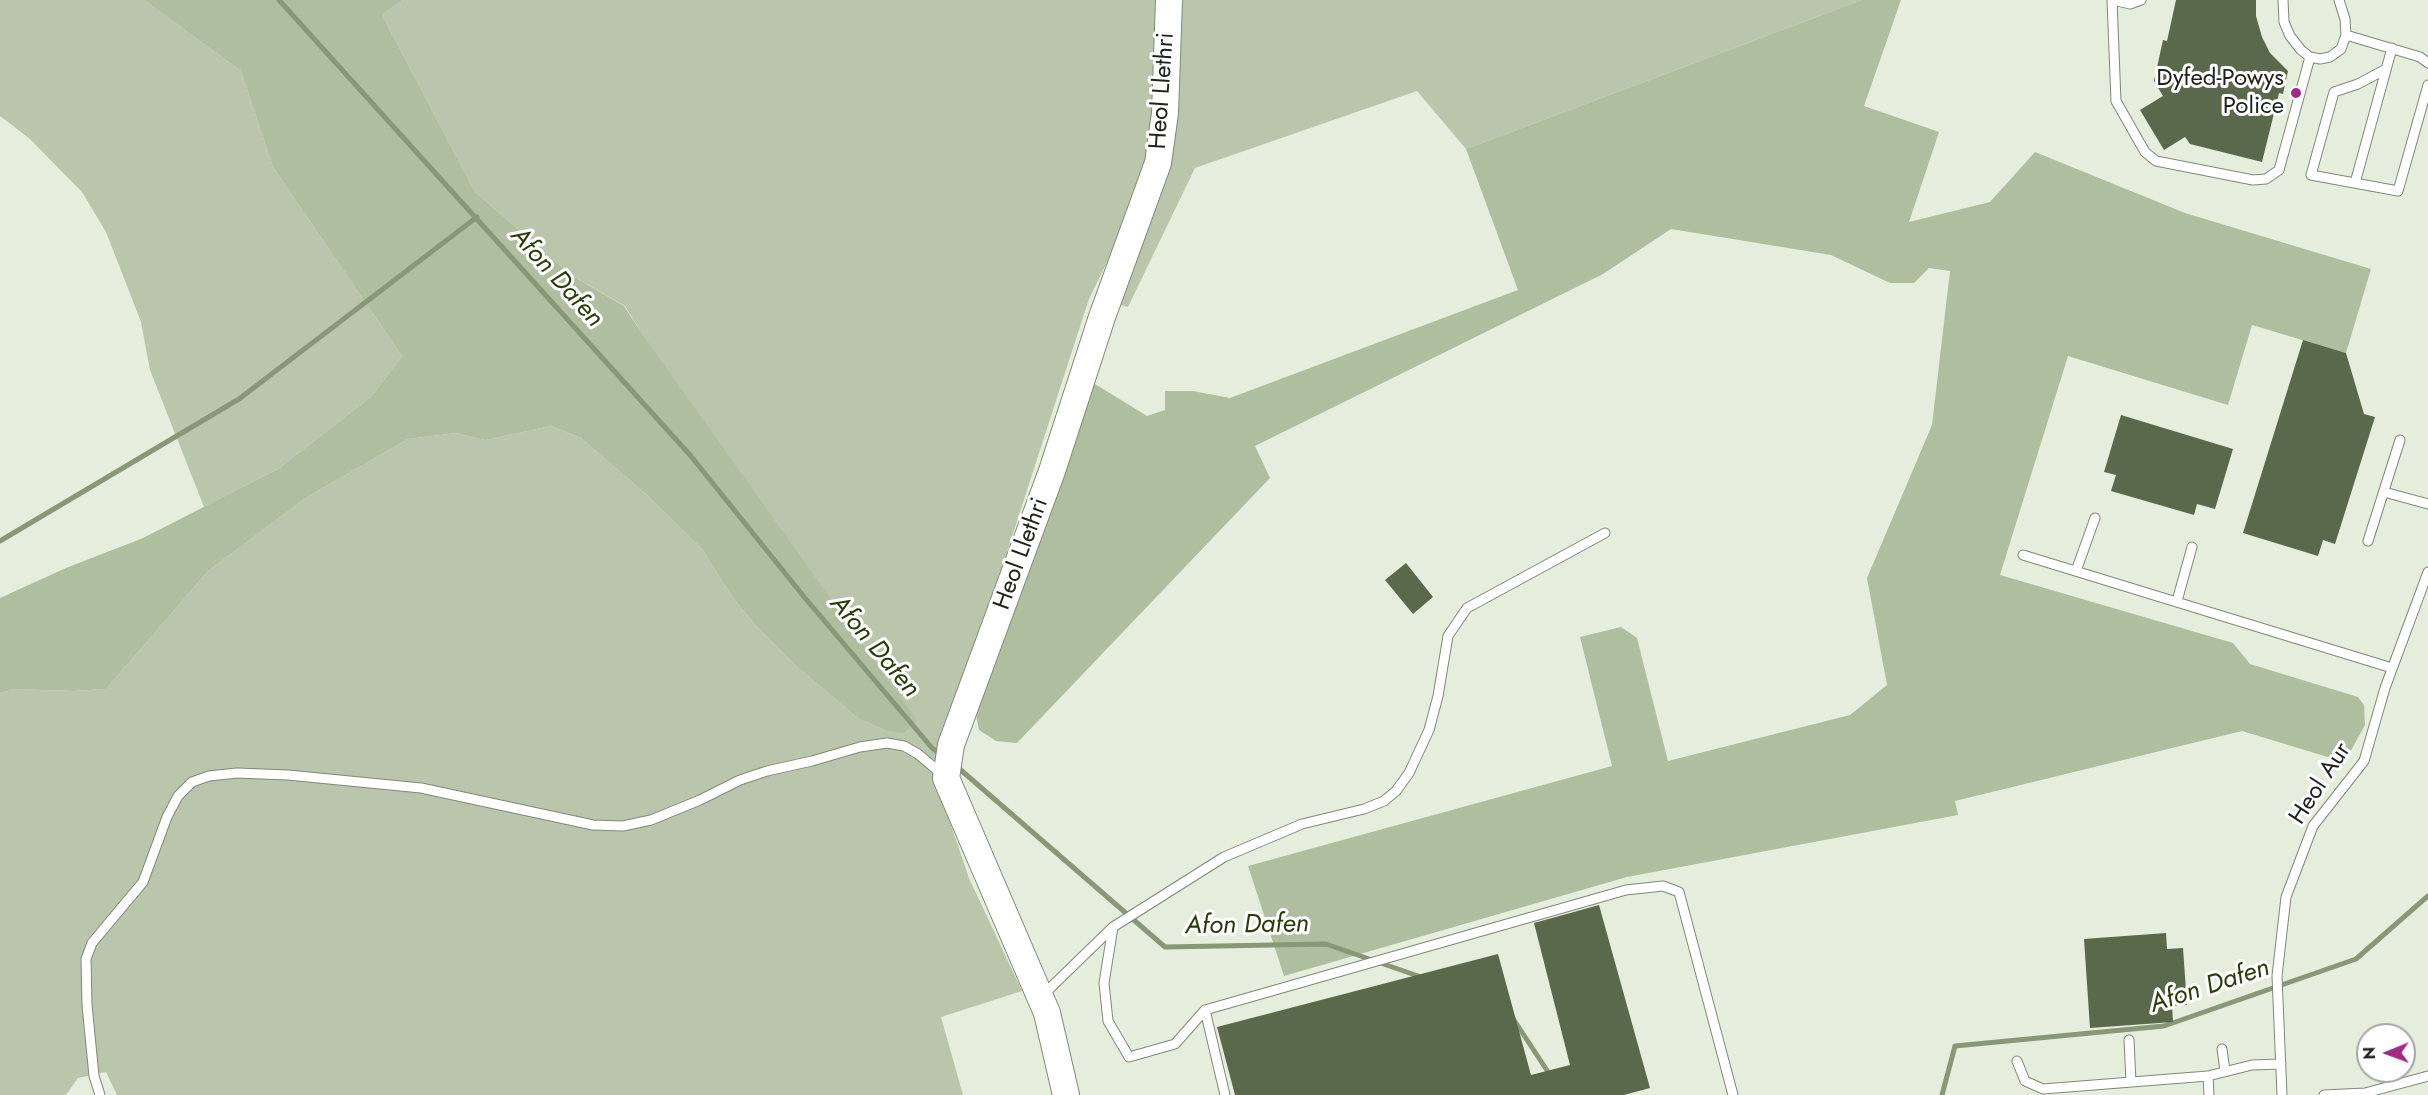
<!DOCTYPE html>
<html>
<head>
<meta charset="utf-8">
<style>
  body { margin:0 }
  #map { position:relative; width:2428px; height:1095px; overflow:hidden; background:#e5eedc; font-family:Jost,sans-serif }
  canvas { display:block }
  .north { position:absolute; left:2356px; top:1023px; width:60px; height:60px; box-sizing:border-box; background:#fff; border:2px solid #a6a7a5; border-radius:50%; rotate:269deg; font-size:16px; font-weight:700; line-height:24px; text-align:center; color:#20231d }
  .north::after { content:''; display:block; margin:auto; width:21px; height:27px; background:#9f2b85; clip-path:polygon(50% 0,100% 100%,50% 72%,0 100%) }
</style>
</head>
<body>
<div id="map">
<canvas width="2428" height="1095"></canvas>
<div class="north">N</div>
</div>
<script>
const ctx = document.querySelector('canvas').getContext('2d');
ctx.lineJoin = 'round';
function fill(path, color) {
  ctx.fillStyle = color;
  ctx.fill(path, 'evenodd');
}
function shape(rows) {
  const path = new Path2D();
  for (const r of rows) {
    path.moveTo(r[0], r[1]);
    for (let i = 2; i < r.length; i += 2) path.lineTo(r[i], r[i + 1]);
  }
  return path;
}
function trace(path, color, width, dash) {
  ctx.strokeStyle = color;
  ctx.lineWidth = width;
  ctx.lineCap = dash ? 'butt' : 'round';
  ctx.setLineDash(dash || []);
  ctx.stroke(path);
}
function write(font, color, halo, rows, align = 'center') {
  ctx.font = font + ' Jost,sans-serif';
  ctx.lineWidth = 6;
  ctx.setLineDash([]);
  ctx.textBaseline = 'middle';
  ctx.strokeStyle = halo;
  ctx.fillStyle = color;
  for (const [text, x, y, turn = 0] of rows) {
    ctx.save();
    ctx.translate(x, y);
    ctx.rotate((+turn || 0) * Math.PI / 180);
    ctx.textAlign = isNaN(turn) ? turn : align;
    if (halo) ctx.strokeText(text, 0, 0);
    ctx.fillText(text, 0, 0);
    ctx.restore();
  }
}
const green = shape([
  [0,0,144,0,241,71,273,167,402,356,371,397,278,469,204,507,150,370,141,322,106,232,82,192,30,139,0,116],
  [403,0,1162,0,1149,157,1125,225,1089,299,971,663,939,790,969,878,1022,991,941,1017,963,1095,117,1095,106,1072,78,1078,66,1095,0,1095,0,693,14,689,73,691,106,689,208,571,307,497,408,439,456,433,485,440,551,426,581,438,647,495,703,550,731,595,756,626,796,666,859,719,885,730,625,306,571,275,475,192,382,15],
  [1169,0,1862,0,1466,149,1417,91,1195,168,1128,307,1108,301,1158,163]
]);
const forest = shape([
  [144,0,403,0,382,15,475,192,571,275,624,306,647,341,917,720,904,733,885,730,859,719,796,666,756,626,731,595,703,550,647,495,581,438,551,426,485,440,456,433,408,439,307,497,208,571,106,689,73,691,14,689,0,693,0,598,66,568,143,538,278,469,371,397,402,356,273,167,241,71],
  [1862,0,1901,0,1864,106,1939,132,1909,222,1990,202,2035,152,2185,213,2371,269,2346,353,2252,325,2228,405,2068,356,2000,575,2233,643,2250,664,2358,697,2364,705,2365,725,2349,754,2331,758,2242,731,1955,801,1958,815,1627,877,1284,976,1248,866,1612,766,1580,637,1621,627,1637,638,1668,761,1850,715,1887,685,1867,578,1932,425,1950,271,1929,268,1914,283,1890,283,1831,255,1671,229,1603,274,1255,446,1270,478,1017,743,996,741,979,730,975,710,1104,347,1095,384,1147,416,1165,410,1165,391,1193,391,1230,398,1518,290,1466,149]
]);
const stream = shape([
  [279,0,690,455,805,598,932,748,943,756],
  [0,541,239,399,477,217],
  [955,765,1165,947,1326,944,1421,977],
  [1514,1020,1550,1075],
  [1942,1095,1955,1046,2164,1026,2356,959,2428,896]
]);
const building = shape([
  [2176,0,2256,0,2256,16,2262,37,2270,53,2288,71,2283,94,2279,93,2262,162,2190,144,2185,137,2164,150,2140,110,2163,96,2154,81,2163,40,2167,41],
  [2303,340,2346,353,2364,414,2375,417,2335,544,2323,540,2318,556,2243,533],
  [2121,415,2233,449,2215,509,2197,504,2194,515,2111,491,2116,475,2104,472],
  [1406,563,1433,597,1413,614,1385,580],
  [1599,905,1650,1088,1624,1095,1235,1095,1217,1027,1498,954,1531,1075,1570,1065,1534,923],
  [2166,933,2167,949,2183,948,2187,1005,2172,1006,2173,1022,2090,1028,2084,939]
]);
const lane = shape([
  [2112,0,2116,101,2145,152,2156,161,2253,180,2266,179,2279,170,2310,57],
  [2113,0,2130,4,2141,0],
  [2283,0,2284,22,2290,36,2301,50,2310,57,2320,59,2330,57,2341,49,2346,35,2345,19,2339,0],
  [2346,35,2420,57,2428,63],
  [2386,69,2358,84,2334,92,2311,175,2398,191,2428,85],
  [2355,183,2392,48],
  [2384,492,2428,504],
  [2368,541,2400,440],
  [2023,555,2392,668],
  [2076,571,2095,518],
  [2177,601,2192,547],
  [1113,927,1104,983,1108,1021,1129,1057,1175,1044,1205,1010,1626,890,1663,886,1679,892,1733,1095],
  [1043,995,1113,927,1224,857,1302,824,1364,809,1384,801,1396,791,1409,773,1429,730,1438,696,1448,636,1467,608,1605,533],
  [1205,1010,1225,1095],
  [2129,1040,2131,1082],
  [2222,1049,2225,1071],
  [2017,1061,2025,1081,2043,1089,2208,1076,2252,1065,2281,1064],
  [2208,1076,2209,1095],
  [100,1095,94,1076,87,1005,86,959,92,943,143,882,167,817,178,796,192,782,209,776,237,773,288,775,421,788,593,825,623,826,651,820,700,800,740,780,767,771,812,761,860,747,887,743,904,746,918,754,943,775],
  [2282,1095,2277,976,2286,897,2313,826,2364,761,2385,688,2428,572],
  [2324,1095,2365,1093,2428,1076]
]);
const secondary = shape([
  [1066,1095,1047,1013,946,778,951,745,1052,471,1102,317,1158,163,1165,113,1169,0]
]);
const markers = [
  [2296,93,6,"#9f2b85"]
];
const poiNames = [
  ["Dyfed-Powys",2284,79],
  ["Police",2284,107]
];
const streetNames = [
  ["Heol Llethri",1163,91,-86],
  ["Heol Llethri",1022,554,-70],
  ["Heol Aur",2321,784,-57]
];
const waterNames = [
  ["Afon Dafen",556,278,48],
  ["Afon Dafen",874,647,50],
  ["Afon Dafen",1247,926,-1],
  ["Afon Dafen",2210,987,-18]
];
fill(green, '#b9c6ab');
fill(forest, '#aebe9e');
trace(stream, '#899779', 5);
fill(building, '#5a684b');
trace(lane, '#808878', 11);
trace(secondary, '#808878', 28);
trace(lane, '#fff', 9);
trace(secondary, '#fff', 26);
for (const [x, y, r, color] of markers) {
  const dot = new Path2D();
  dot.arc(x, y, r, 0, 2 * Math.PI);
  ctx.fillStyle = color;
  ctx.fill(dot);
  trace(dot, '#fff', 2);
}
write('24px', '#20231d', '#fff', poiNames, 'right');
write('24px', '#20231d', '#fff', streetNames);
write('italic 26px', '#293d0b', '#fff', waterNames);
</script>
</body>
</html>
